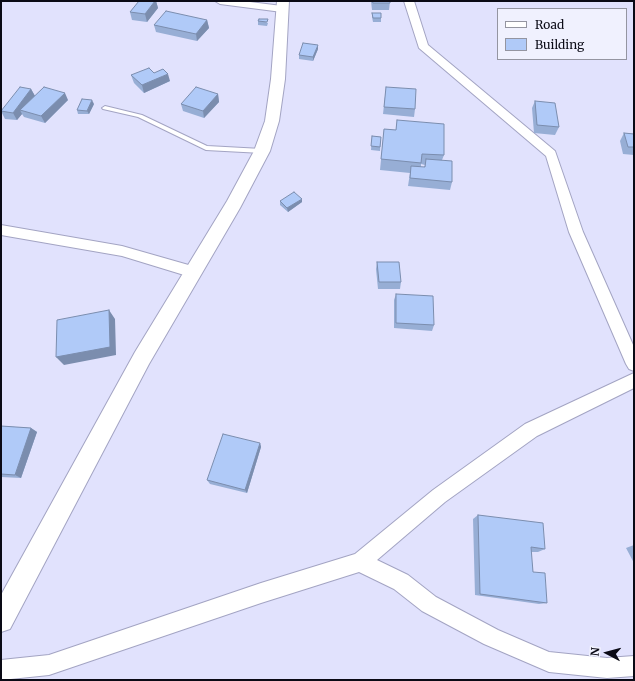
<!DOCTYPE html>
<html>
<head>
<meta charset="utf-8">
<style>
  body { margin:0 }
  #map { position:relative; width:635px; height:681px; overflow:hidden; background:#e1e2fd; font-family:Merriweather,serif }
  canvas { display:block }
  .frame { position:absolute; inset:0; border:2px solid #0a0a15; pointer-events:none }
  .legend { position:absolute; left:497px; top:8px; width:130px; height:52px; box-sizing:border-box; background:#f0f1fe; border:1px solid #9495a1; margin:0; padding:5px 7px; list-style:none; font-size:12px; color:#0a0a15 }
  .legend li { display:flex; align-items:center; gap:8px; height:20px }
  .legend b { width:20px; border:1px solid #9495a1 }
  .north { position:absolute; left:587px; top:633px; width:40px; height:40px; -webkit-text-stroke:3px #f0f1fe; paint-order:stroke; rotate:276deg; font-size:11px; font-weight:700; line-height:16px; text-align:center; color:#0a0a15 }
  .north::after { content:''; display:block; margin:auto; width:14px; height:18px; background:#0a0a15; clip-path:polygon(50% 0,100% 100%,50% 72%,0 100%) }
</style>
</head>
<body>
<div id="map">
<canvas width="635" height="681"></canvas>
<div class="frame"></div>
<ul class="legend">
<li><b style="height:5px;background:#fff"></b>Road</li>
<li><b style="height:11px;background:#b0caf8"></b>Building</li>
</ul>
<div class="north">N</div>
</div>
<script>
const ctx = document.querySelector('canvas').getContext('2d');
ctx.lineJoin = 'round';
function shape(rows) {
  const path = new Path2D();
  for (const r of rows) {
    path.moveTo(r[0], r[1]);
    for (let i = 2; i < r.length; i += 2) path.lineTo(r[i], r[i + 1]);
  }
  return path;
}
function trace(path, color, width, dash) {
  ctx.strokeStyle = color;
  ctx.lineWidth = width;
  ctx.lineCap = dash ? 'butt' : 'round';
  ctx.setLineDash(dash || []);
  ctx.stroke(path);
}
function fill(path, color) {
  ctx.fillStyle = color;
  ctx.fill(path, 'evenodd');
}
const service = shape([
  [105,106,142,115,207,146,262,149,265,151,262,153,206,150,138,117,103,109,102,108,105,106]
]);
const minor = shape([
  [215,1,242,1,282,6,287,9,282,12,220,4,215,1],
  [404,1,414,1,428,45,555,151,583,232,634,347,634,371,629,369,626,364,569,232,546,156,419,48,404,1],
  [1,225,122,246,199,268,201,272,199,276,194,278,122,256,1,235,1,225],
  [634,373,634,388,537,436,445,502,377,560,408,575,436,597,498,630,549,652,607,658,634,656,634,676,607,678,549,672,484,644,422,611,394,589,359,572,261,603,49,675,1,680,1,660,49,655,261,583,355,554,433,490,525,424,634,373]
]);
const tertiary = shape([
  [277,1,289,1,285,79,279,121,270,151,240,208,149,364,10,629,1,632,1,595,135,352,227,201,254,151,265,121,271,79,277,1]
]);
const wall = shape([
  [139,1,156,1,158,8,147,22,132,20,130,12],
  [371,1,390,1,389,10,372,10],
  [372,13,381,18,381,22,373,22,372,17],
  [259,19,268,23,267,26,258,25,258,21],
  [207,20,209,28,197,41,156,32,154,25],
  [318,49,313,61,299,59,299,55],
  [154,73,170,81,144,93,134,83,131,75],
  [386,87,415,109,414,117,383,114],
  [31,89,35,96,68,100,45,123,24,117,22,114,17,120,5,119,1,111],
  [218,94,219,102,204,118,183,111,181,104],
  [535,101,559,127,555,135,534,133,532,108],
  [94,104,89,114,78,114,77,110],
  [397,120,444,155,442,160,452,182,450,190,408,186,410,173,380,170,384,129,396,130],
  [421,164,425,165,424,167,421,167],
  [624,133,634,134,634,155,623,154,620,141],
  [372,136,381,137,380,151,371,150],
  [280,201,302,202,288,212,280,205],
  [377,262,401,282,400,289,378,289,376,269],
  [396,294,434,325,432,331,394,328,394,300],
  [1,426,31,428,37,432,21,478,1,477],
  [260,443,261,447,247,493,210,484,207,480],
  [478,515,545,549,538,552,531,552,533,572,547,603,539,604,475,595,473,519],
  [634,545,634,563,626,548]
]);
const shadedWall = shape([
  [155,1,156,1,158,8,147,22,145,14],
  [207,20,209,28,197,41,196,34],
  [318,45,318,49,313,61,313,57],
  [168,74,170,81,144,93,142,85],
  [31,89,35,96,20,110,22,114,17,120,13,113],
  [65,93,68,100,45,123,41,116],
  [218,94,219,102,204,118,203,111],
  [92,100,94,104,89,114,87,111],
  [302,199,302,202,288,212,287,208],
  [109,310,115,319,116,355,64,365,56,357],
  [31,428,37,432,21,478,15,475],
  [260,443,261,447,247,493,245,490]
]);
const building = shape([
  [139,1,155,1,145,14,130,12,139,1],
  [372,1,390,1,390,3,373,3,372,1],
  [166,11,207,20,196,34,154,25,166,11],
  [372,13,381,13,381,18,373,18,372,13],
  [259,19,268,19,267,22,258,21,259,19],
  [303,43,318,45,313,57,299,55,303,43],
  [149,68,154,73,163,69,168,74,142,85,131,75,149,68],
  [20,87,31,89,13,113,1,111,20,87],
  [44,87,65,93,41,116,20,110,44,87],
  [196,87,218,94,203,111,181,104,196,87],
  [386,87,416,89,415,109,384,107,386,87],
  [82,99,92,100,87,111,77,110,82,99],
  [535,101,555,103,559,127,537,125,535,101],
  [397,120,444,124,444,155,422,154,421,163,381,159,384,129,396,130,397,120],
  [624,133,634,134,634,147,628,147,624,133],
  [372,136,381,137,380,147,371,146,372,136],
  [426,159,452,161,452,182,410,178,411,166,425,167,426,159],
  [294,192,302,199,287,208,280,201,294,192],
  [377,262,399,262,401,282,379,282,377,262],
  [396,294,433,296,434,325,396,323,396,294],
  [109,310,110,347,56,357,57,320,109,310],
  [1,426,31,428,15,475,1,474,1,426],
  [223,434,260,443,245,490,207,480,223,434],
  [478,515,543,523,545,549,531,547,533,572,545,573,547,603,480,594,478,515]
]);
trace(service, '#a3a4c3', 2);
trace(minor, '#a3a4c3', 2);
trace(tertiary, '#a3a4c3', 2);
fill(service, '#fff');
fill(minor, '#fff');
fill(tertiary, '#fff');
fill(wall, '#97aed5');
fill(shadedWall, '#7b8dae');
fill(building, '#b0caf8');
trace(building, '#7b8dae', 1);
</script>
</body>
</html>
